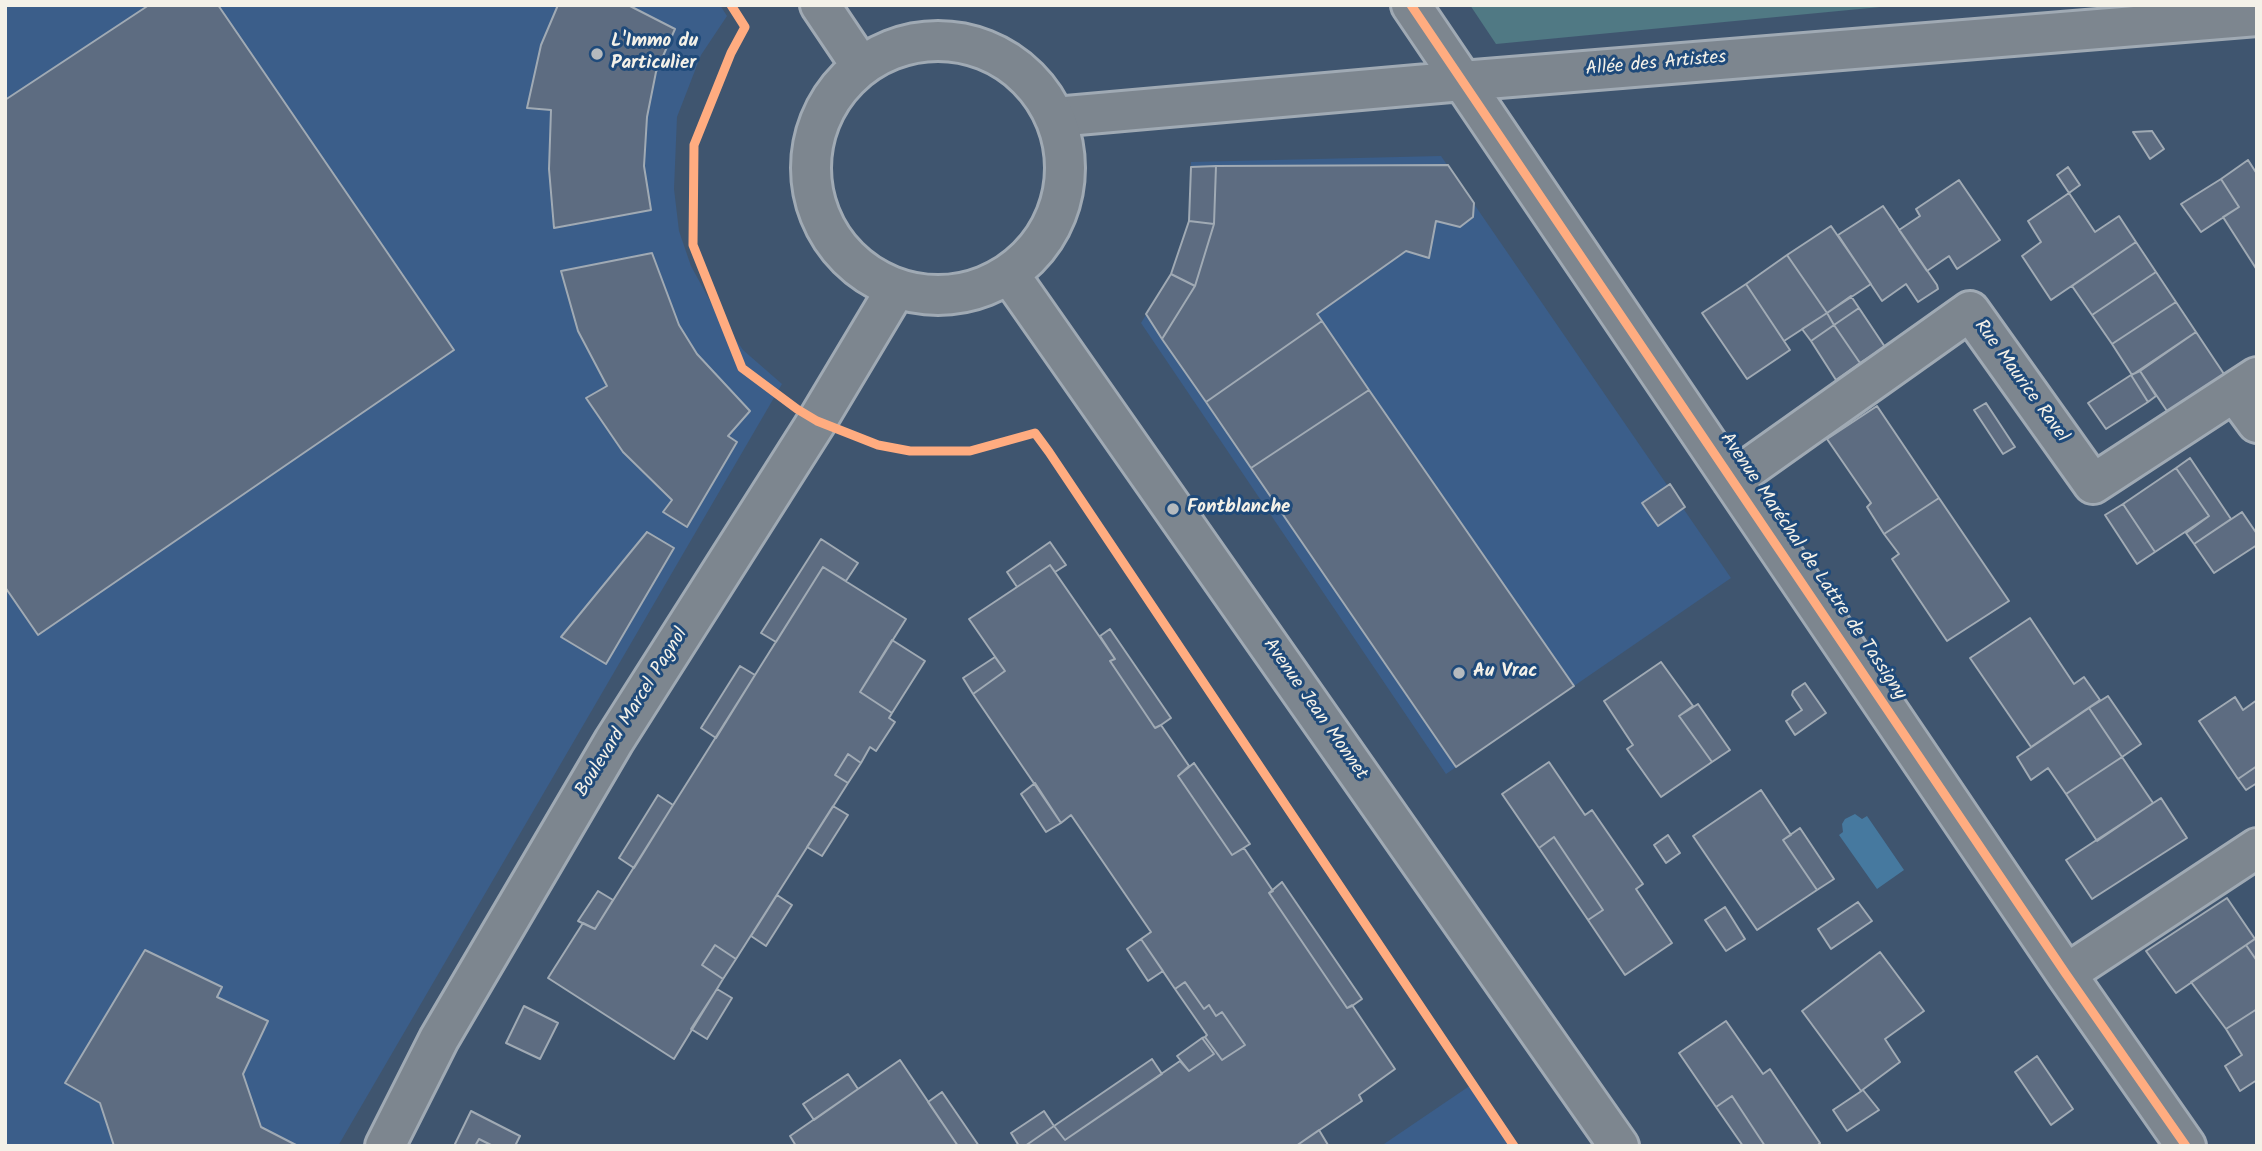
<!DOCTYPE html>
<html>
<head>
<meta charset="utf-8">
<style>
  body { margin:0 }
  #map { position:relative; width:2262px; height:1151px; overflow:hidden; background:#3f556f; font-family:Kalam,sans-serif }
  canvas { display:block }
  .frame { position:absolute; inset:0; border:7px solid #f4f1e8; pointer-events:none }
</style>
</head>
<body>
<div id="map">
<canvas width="2262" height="1151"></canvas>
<div class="frame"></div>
</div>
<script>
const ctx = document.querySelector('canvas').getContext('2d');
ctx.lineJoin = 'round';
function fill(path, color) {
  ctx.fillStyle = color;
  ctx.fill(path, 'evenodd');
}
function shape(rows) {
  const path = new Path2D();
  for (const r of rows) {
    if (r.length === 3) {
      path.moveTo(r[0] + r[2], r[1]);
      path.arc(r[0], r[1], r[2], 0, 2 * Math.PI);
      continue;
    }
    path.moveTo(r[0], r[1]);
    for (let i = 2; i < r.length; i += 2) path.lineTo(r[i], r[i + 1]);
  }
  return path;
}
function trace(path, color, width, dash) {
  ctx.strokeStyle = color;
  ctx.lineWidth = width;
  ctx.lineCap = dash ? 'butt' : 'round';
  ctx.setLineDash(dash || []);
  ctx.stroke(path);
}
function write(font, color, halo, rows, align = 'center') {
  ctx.font = font + ' Kalam,sans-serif';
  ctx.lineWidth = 6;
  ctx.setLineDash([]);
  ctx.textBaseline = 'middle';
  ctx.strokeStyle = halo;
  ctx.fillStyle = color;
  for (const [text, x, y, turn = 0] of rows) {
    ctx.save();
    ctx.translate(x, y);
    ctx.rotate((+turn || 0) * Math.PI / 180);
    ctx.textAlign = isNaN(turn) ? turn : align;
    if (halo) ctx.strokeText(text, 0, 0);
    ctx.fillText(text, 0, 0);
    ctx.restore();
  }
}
const built = shape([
  [5,5,720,5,727,16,701,55,677,117,674,189,679,231,691,266,715,310,743,350,782,384,338,1146,5,1146],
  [1441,156,1731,578,1446,774,1141,323,1171,274,1189,221,1191,162],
  [1471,1085,1513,1146,1381,1146]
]);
const green = shape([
  [1470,5,1901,5,1496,44]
]);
const water = shape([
  [1855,814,1862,819,1867,816,1904,870,1877,889,1839,835,1843,832,1842,824,1845,819]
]);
const building = shape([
  [149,5,218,5,454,350,38,635,5,587,5,100,149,5],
  [558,5,628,5,675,29,656,72,647,117,644,166,651,210,554,228,549,169,551,110,527,108,541,45,558,5],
  [2152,131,2164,149,2150,159,2133,132,2152,131],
  [2248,160,2257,174,2257,270,2223,217,2239,207,2221,179,2248,160],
  [1448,165,1474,203,1473,217,1460,227,1436,221,1429,258,1406,251,1317,314,1322,321,1206,402,1162,339,1195,286,1214,224,1216,166,1448,165],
  [1216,166,1214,224,1189,221,1191,167,1216,166],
  [2068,167,2080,185,2069,193,2057,175,2068,167],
  [2221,179,2239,207,2201,232,2181,204,2221,179],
  [1959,180,2000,240,1957,269,1949,256,1927,271,1899,230,1920,216,1916,209,1959,180],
  [2069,193,2095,232,2119,216,2136,242,2051,300,2022,256,2041,242,2028,221,2069,193],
  [1883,206,1937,285,1938,289,1918,302,1906,284,1882,301,1838,235,1883,206],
  [1189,221,1214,224,1195,286,1171,274,1189,221],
  [1831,226,1871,284,1827,313,1787,255,1831,226],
  [2136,242,2156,272,2092,315,2072,286,2136,242],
  [652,253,679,325,697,354,750,411,728,436,737,442,687,527,663,512,672,500,623,452,586,398,607,386,578,331,561,271,652,253],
  [1787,255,1827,313,1784,341,1746,284,1787,255],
  [2156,272,2176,302,2112,344,2092,315,2156,272],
  [1171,274,1195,286,1162,339,1146,314,1171,274],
  [1746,284,1790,350,1747,379,1702,313,1746,284],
  [1851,296,1859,308,1834,325,1827,313,1851,296],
  [2176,302,2196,332,2132,375,2112,344,2176,302],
  [1859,308,1885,347,1860,363,1834,325,1859,308],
  [1827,313,1834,325,1811,341,1802,329,1827,313],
  [1322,321,1369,390,1251,468,1206,402,1322,321],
  [1834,325,1860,363,1836,380,1811,341,1834,325],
  [2196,332,2226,377,2169,414,2140,371,2196,332],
  [2140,371,2156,396,2148,402,2131,375,2140,371],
  [2131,375,2148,402,2106,429,2088,403,2131,375],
  [1369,390,1574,686,1456,767,1251,468,1369,390],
  [1986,403,2015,447,2003,454,1974,410,1986,403],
  [1877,406,1939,498,1884,534,1867,507,1871,503,1827,439,1877,406],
  [2190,458,2231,519,2194,544,2186,533,2209,516,2176,468,2190,458],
  [2176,468,2209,516,2155,552,2123,504,2176,468],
  [1670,484,1685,507,1658,526,1642,503,1670,484],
  [1939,498,2009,601,1947,641,1892,559,1899,554,1884,534,1939,498],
  [2123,504,2155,552,2137,564,2105,515,2123,504],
  [2242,512,2257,534,2257,545,2214,573,2194,544,2242,512],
  [647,532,674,548,606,664,561,637,647,532],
  [821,539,858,563,846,581,823,567,776,642,761,633,821,539],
  [1050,542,1066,565,1055,572,1050,565,1017,587,1007,572,1050,542],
  [1050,565,1115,659,1110,661,1155,728,1161,725,1189,766,1178,776,1232,855,1244,848,1273,891,1269,893,1347,1008,1352,1005,1395,1069,1359,1095,1362,1101,1296,1146,1025,1146,1054,1126,1065,1140,1180,1061,1189,1071,1214,1054,1202,1038,1205,1037,1222,1060,1245,1045,1222,1012,1216,1016,1209,1005,1204,1009,1185,982,1175,989,1141,939,1151,932,1071,815,1061,823,973,694,1005,671,969,619,1050,565],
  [823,567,906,619,860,692,892,713,889,718,895,722,876,751,870,747,861,763,848,754,835,775,848,783,736,959,715,945,702,965,723,979,674,1059,548,978,583,923,595,929,823,567],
  [2030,618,2074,684,2084,677,2100,700,2031,747,1970,658,2030,618],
  [1110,629,1171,718,1161,725,1155,728,1110,661,1115,659,1100,636,1110,629],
  [892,640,925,661,892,713,860,692,892,640],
  [995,657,1005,671,973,694,963,678,995,657],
  [1661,662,1693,706,1679,716,1712,762,1661,797,1627,749,1633,745,1604,701,1661,662],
  [740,666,755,675,716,738,701,728,740,666],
  [1805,683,1826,713,1795,735,1786,721,1802,710,1792,695,1793,691,1805,683],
  [2108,696,2141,744,2122,757,2089,708,2108,696],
  [2235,697,2243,710,2257,700,2257,766,2238,779,2199,721,2235,697],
  [1698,704,1730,750,1712,762,1679,716,1698,704],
  [2089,708,2122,757,2066,794,2048,768,2031,780,2017,757,2089,708],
  [848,754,861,763,848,783,835,775,848,754],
  [2122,757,2153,803,2097,841,2066,794,2122,757],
  [1549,762,1585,815,1592,810,1643,884,1636,889,1672,943,1625,975,1588,920,1603,910,1554,837,1539,848,1502,794,1549,762],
  [1194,763,1250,844,1232,855,1178,776,1194,763],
  [2257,766,2257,783,2246,790,2238,779,2257,766],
  [1035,783,1061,823,1046,832,1021,794,1035,783],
  [1761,790,1791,835,1783,840,1817,890,1757,930,1693,836,1761,790],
  [658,795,673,805,634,868,619,858,658,795],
  [2161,798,2187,838,2092,899,2066,860,2161,798],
  [833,806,848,815,822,856,807,847,833,806],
  [1800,828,1834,879,1817,890,1783,840,1800,828],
  [1668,835,1680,853,1666,863,1654,845,1668,835],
  [1554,837,1603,910,1588,920,1539,848,1554,837],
  [1282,882,1362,999,1352,1006,1347,1008,1269,893,1282,882],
  [598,891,613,900,595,929,578,921,598,891],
  [777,895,792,905,766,946,751,936,777,895],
  [2227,898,2255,939,2176,993,2146,951,2227,898],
  [1858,902,1872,921,1831,949,1818,929,1858,902],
  [1725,907,1745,939,1726,951,1705,920,1725,907],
  [2256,938,2257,938,2257,961,2246,945,2256,938],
  [1141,939,1163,971,1148,981,1127,949,1141,939],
  [715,945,736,959,723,979,702,965,715,945],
  [2246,945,2257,961,2257,1009,2226,1029,2191,982,2246,945],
  [145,950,222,987,217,997,268,1021,243,1074,261,1127,298,1146,114,1146,100,1103,65,1083,145,950],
  [1880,952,1924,1011,1885,1039,1900,1062,1861,1091,1802,1011,1880,952],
  [1185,982,1204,1009,1209,1005,1216,1016,1222,1012,1245,1045,1222,1060,1205,1037,1207,1035,1175,989,1185,982],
  [717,989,732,998,707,1039,691,1029,717,989],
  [524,1006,558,1023,540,1059,506,1043,524,1006],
  [2257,1009,2257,1080,2240,1091,2225,1066,2242,1055,2226,1029,2257,1009],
  [1726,1021,1763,1074,1770,1069,1820,1143,1817,1146,1765,1146,1732,1096,1716,1107,1679,1053,1726,1021],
  [1202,1038,1214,1054,1189,1071,1177,1056,1202,1038],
  [2037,1056,2073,1109,2051,1125,2015,1072,2037,1056],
  [1152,1059,1162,1074,1065,1140,1054,1126,1152,1059],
  [900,1060,958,1146,796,1146,790,1136,900,1060],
  [848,1074,858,1089,814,1120,803,1104,848,1074],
  [1863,1090,1879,1110,1847,1131,1833,1110,1863,1090],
  [942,1092,979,1146,958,1146,928,1102,942,1092],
  [1732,1096,1765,1146,1743,1146,1716,1107,1732,1096],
  [471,1111,520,1136,515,1146,493,1146,479,1139,475,1146,454,1146,471,1111],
  [1044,1111,1054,1126,1025,1146,1019,1146,1011,1133,1044,1111],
  [1319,1130,1328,1145,1296,1146,1319,1130],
  [479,1139,493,1146,475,1146,479,1139]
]);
const street = shape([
  [1411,5,2066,974,2186,1146],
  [1055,117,1462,81,2257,16],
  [2235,393,2257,423],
  [1732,480,1970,311,2093,484,2257,377],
  [2066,974,2257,848]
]);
const secondary = shape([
  [820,5,861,66],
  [938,168,127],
  [1009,274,1619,1146],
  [385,1146,439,1039,614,741,817,421,896,289]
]);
const cycleway = shape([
  [731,5,745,27,731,53,694,145,693,245,742,368,797,409,817,421,878,445,910,451,970,451,1035,433,1049,452,1514,1146],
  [1411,5,2066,974,2186,1146]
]);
const markers = [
  [597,54,7,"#b5babe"],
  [1173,509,7,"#b5babe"],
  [1459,673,7,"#b5babe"]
];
const poiNames = [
  ["L'Immo du",611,43],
  ["Particulier",611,65],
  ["Fontblanche",1187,509],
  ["Au Vrac",1473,673]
];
const streetNames = [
  ["Allée des Artistes",1656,65,-5],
  ["Rue Maurice Ravel",2020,382,54],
  ["Avenue Maréchal de Lattre de Tassigny",1812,567,56],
  ["Avenue Jean Monnet",1314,710,55],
  ["Boulevard Marcel Pagnol",633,713,-58]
];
fill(built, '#3b5e8a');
fill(green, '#507984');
fill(water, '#46799f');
fill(building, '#5d6c81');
trace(building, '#a0aab4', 2);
trace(street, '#a0aab4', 44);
trace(secondary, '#a0aab4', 44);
trace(street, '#7d868f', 38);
trace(secondary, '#7d868f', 38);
trace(cycleway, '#ffac80', 9);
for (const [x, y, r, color] of markers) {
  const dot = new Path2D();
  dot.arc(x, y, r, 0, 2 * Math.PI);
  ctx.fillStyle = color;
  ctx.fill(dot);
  trace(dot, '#1f4a7a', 2.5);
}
write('bold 19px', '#f4f1e8', '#1f4a7a', poiNames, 'left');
write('19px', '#f4f1e8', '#1f4a7a', streetNames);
</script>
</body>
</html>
